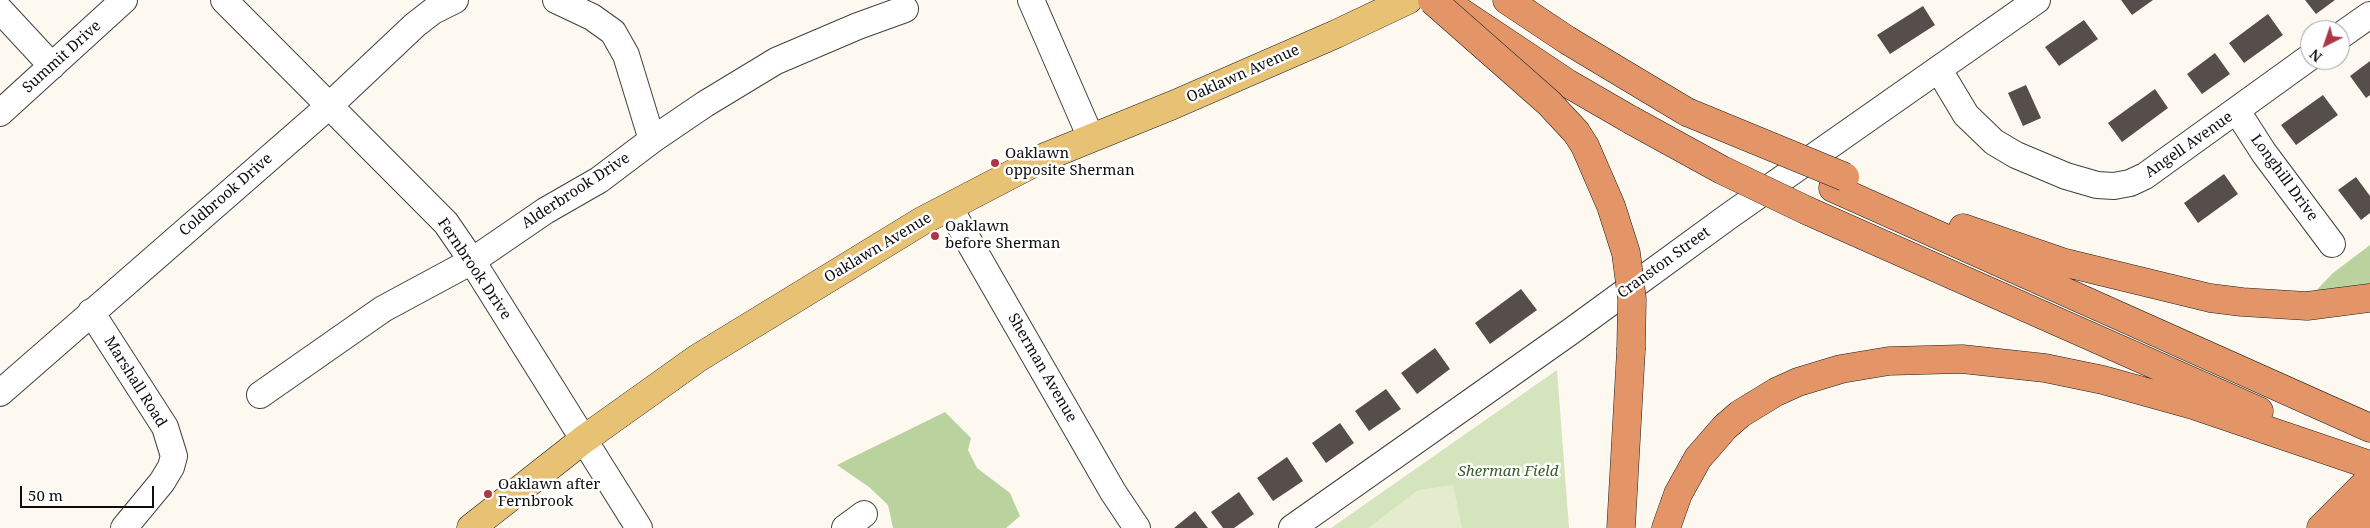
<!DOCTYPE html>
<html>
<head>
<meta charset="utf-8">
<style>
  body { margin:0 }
  #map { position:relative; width:2370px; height:528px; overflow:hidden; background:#fdf9f0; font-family:"Noto Serif",serif }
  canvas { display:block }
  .north { position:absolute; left:2300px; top:20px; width:50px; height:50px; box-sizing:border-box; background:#fff; border:1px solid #9e9e9e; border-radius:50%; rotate:221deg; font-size:14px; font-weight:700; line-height:20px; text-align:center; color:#0d0d0d }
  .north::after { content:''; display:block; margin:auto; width:18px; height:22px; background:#ad3646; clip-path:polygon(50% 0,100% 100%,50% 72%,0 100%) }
  .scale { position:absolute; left:20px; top:486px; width:134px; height:22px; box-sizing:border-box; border:2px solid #0d0d0d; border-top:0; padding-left:6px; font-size:15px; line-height:18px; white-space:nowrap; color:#0d0d0d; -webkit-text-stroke:4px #fff; paint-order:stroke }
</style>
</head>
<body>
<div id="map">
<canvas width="2370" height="528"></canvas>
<div class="north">N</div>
<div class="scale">50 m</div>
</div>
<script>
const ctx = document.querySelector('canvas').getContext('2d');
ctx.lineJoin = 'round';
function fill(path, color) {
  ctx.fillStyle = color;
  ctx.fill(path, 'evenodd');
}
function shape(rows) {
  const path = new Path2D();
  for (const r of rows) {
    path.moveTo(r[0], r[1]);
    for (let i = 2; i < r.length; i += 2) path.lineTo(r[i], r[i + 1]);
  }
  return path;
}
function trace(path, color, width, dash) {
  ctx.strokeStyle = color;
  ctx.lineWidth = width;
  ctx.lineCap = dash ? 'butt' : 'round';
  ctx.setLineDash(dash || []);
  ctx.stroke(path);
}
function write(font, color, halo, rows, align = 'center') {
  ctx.font = font + ' "Noto Serif",serif';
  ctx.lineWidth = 5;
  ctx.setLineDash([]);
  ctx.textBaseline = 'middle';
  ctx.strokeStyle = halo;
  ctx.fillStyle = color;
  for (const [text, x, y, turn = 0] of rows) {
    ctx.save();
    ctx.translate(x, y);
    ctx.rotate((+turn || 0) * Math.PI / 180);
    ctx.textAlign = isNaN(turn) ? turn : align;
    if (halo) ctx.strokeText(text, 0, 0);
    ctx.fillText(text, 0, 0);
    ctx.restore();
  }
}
const green = shape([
  [1557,370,1569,528,1331,528]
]);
const forest = shape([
  [2370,245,2370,293,2310,297,2333,273],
  [945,412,971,438,968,450,977,468,1010,493,1020,516,1006,528,893,528,888,505,869,487,837,465]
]);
const pitch = shape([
  [1453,485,1462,528,1368,528,1418,490]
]);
const building = shape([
  [2121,0,2153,0,2132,15],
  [2305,0,2335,0,2316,14],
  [1923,6,1935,25,1890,54,1877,35],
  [2268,14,2283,35,2244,63,2229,43],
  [2084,20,2098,39,2059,66,2045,47],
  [2215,53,2230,74,2202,94,2187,74],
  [2370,61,2370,95,2366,98,2350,76],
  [2026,85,2041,118,2023,126,2008,93],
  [2155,89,2168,108,2122,142,2108,123],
  [2323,95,2338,115,2296,145,2281,125],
  [2224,174,2238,194,2198,223,2184,203],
  [2356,177,2370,196,2370,213,2361,220,2338,190],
  [1521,289,1537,310,1490,344,1475,323],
  [1435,348,1450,369,1417,394,1401,373],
  [1386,389,1401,409,1369,431,1355,411],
  [1340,423,1354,443,1326,463,1312,443],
  [1287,457,1303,481,1273,501,1257,478],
  [1239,492,1254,514,1234,528,1223,528,1211,512],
  [1195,511,1208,528,1174,528]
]);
const minor = shape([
  [224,0,446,223,472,261,639,528],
  [556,0,592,17,613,32,626,55,652,140],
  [1031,0,1091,138],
  [0,10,52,66],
  [2340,36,2370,15],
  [1939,70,1966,115,1994,142,2016,155,2066,176,2097,185,2114,186,2130,183,2145,176,2310,57],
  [2237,111,2264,153,2332,244],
  [0,113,124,0],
  [949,207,1113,492,1137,528],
  [91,312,165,427,174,456,171,467,162,482,124,528],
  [0,393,329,106,415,25,433,11,455,0],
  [260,395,383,309,472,261,545,211,599,180,652,140,705,104,776,61,858,26,905,9],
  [845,528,864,514],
  [1292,528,1570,332,1729,216,2037,0]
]);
const major = shape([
  [471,528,583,440,698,358,922,221,1045,157,1173,105,1336,34,1408,0]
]);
const highway = shape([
  [1507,0,1567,40,1687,112],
  [1459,11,1567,83,1631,120],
  [1833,188,2370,428],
  [1808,211,2259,411],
  [1963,228,2062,262,2210,298,2242,302,2307,306,2370,298],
  [2354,527,2370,510],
  [1621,528,1631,350],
  [1666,528,1678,494,1698,458,1725,427,1740,414,1776,392,1798,382,1841,369,1889,361,1962,359,2045,368,2103,380,2193,405,2370,465],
  [2321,528,2370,479]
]);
const highwayBridge = shape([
  [1432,0,1549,103,1576,132,1585,146,1611,206,1626,253,1632,299,1631,350],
  [1687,112,1845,177],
  [1631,120,1722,170,1808,211]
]);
const markers = [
  [995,163,5,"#ad3646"],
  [935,236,5,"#ad3646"],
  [488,494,5,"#ad3646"]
];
const streetNames = [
  ["Summit Drive",62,57,-42],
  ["Oaklawn Avenue",1243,74,-24],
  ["Angell Avenue",2189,145,-35],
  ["Longhill Drive",2284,178,54],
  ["Alderbrook Drive",576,191,-33],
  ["Coldbrook Drive",226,195,-41],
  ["Oaklawn Avenue",878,248,-31],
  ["Cranston Street",1664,263,-36],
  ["Fernbrook Drive",474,269,56],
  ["Sherman Avenue",1042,368,60],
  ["Marshall Road",135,382,58]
];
const poiNames = [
  ["Oaklawn",1005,154],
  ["opposite Sherman",1005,171],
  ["Oaklawn",945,227],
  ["before Sherman",945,244],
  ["Oaklawn after",498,485],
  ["Fernbrook",498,502]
];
const parkNames = [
  ["Sherman Field",1508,472]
];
fill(green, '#d4e4bd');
fill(forest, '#bad39e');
fill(pitch, '#e4ecce');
fill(building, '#554e4b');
trace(minor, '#404040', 28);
trace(major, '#1e1e1e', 29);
trace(highway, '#1e1e1e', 29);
trace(minor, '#fff', 26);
trace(major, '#e8c274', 28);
trace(highway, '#e39568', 28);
trace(highwayBridge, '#1e1e1e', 29, []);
trace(highwayBridge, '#e39568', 28);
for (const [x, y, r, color] of markers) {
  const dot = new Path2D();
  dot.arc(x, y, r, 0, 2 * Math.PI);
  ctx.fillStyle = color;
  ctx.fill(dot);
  trace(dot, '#fff', 2);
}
write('15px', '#0d0d0d', '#fff', streetNames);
write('15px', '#0d0d0d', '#fff', poiNames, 'left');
write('italic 15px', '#365d25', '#fff', parkNames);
</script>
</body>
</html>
